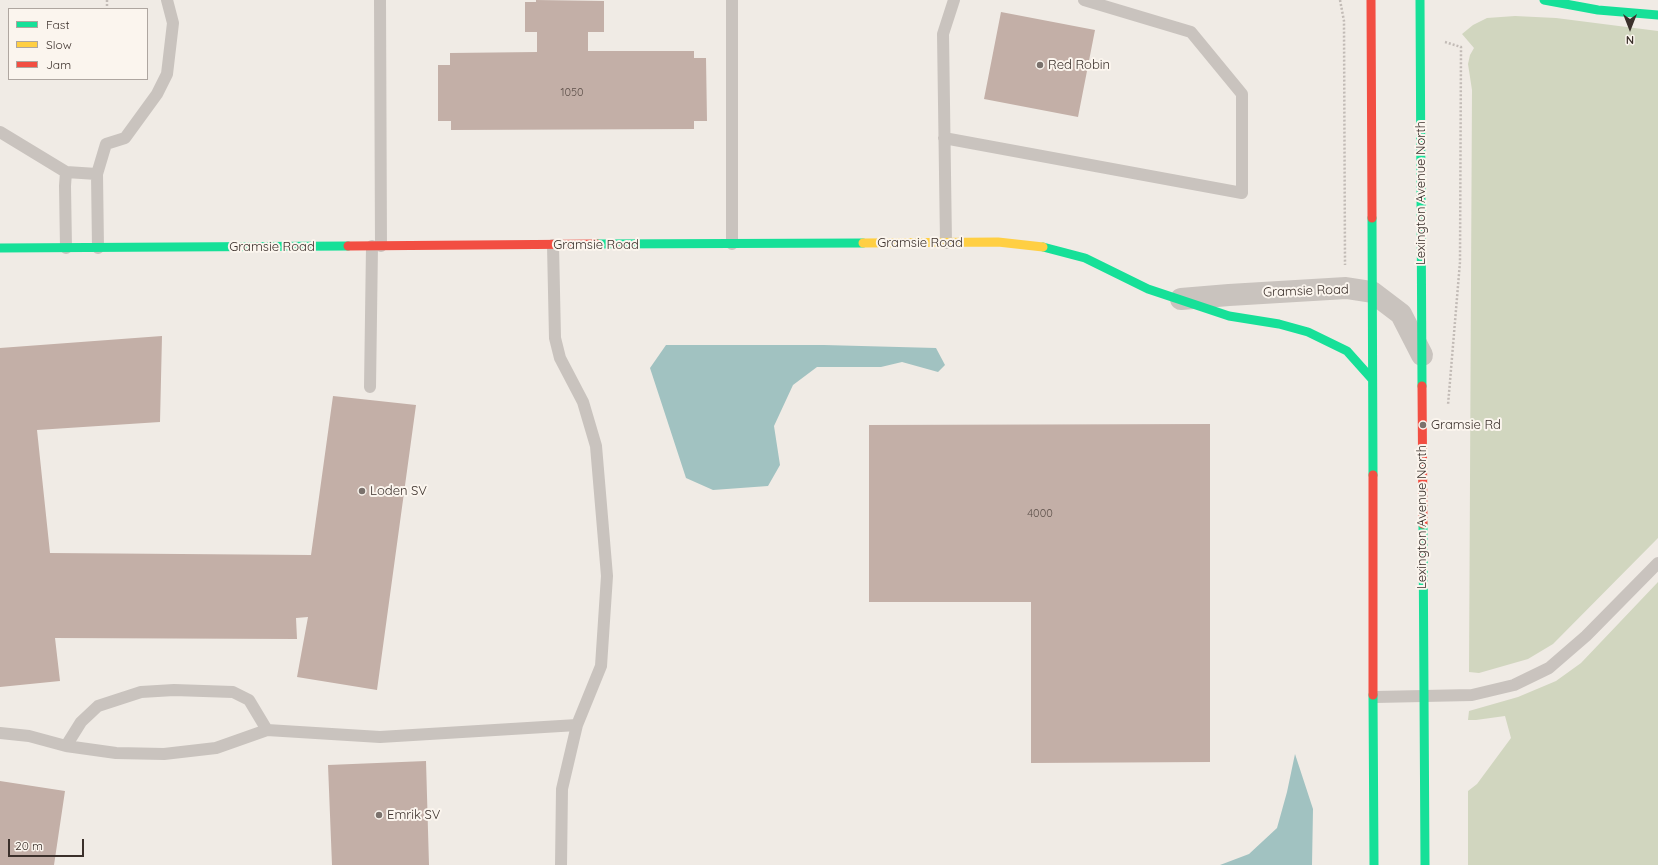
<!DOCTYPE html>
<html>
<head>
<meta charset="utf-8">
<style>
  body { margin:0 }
  #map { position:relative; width:1658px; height:865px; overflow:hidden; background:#f0ebe5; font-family:Quicksand,sans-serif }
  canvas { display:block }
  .legend { position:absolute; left:8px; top:8px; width:140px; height:72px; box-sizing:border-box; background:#fbf5ee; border:1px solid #aea6a0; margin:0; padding:5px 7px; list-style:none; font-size:12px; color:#3b302b }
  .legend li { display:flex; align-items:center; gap:8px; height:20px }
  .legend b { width:20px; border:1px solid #aea6a0 }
  .north { position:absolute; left:1610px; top:8px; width:40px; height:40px; -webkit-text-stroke:3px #fbf5ee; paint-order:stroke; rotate:180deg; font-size:11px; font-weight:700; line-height:16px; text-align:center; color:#3b302b }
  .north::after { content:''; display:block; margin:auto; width:14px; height:18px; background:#3b302b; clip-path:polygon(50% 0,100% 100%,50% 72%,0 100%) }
  .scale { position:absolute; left:8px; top:839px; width:76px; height:18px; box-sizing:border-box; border:2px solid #3b302b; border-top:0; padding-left:5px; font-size:12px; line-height:14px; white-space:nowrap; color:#3b302b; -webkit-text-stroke:3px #fbf5ee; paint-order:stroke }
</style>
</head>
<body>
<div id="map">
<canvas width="1658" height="865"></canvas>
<ul class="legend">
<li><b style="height:5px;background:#16e098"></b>Fast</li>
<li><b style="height:5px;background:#ffcf43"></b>Slow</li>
<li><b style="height:5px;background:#f24e42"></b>Jam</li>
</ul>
<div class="north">N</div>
<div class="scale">20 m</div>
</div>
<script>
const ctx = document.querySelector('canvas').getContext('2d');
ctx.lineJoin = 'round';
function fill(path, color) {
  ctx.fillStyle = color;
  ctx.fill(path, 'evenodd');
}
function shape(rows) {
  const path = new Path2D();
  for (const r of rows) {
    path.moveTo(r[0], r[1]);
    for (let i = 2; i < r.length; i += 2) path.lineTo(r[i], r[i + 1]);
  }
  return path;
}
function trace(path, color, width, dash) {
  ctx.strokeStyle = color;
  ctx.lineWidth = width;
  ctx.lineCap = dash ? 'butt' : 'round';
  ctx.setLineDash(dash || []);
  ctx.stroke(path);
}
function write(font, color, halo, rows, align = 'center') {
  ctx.font = font + ' Quicksand,sans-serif';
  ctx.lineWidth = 4;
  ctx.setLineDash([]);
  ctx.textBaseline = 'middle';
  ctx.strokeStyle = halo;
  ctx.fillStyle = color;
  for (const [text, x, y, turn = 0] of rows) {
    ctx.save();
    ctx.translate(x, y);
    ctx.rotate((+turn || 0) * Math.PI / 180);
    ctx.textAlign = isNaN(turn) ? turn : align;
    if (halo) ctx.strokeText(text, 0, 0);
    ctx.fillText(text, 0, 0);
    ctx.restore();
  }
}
const green = shape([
  [1515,16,1556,18,1658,31,1658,538,1553,644,1528,659,1479,673,1469,672,1472,90,1468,64,1470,55,1474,48,1462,34,1473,25,1487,18],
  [1658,582,1658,865,1468,865,1468,791,1477,784,1511,738,1505,716,1476,720,1468,720,1469,711,1518,697,1556,681,1581,663]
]);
const water = shape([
  [666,345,824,345,936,348,945,365,938,372,902,362,881,367,817,367,793,385,774,426,780,465,768,486,713,490,686,478,650,368],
  [1295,754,1313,809,1312,865,1220,865,1249,854,1277,828,1287,792]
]);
const building = shape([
  [536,0,604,1,604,32,588,32,588,51,694,51,694,58,706,58,707,121,694,121,694,129,451,130,451,121,438,121,438,65,450,65,450,53,537,52,537,32,525,32,525,2,536,2],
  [1001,12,1095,30,1078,117,984,99],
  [162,336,160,422,37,430,50,553,311,555,333,396,416,405,377,690,297,677,308,617,296,618,297,639,55,638,60,681,0,687,0,348],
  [1210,424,1210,762,1031,763,1031,602,869,602,869,425],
  [426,761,429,865,332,865,328,765],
  [0,781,65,791,54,865,0,865]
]);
const path = shape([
  [107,0,107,9],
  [1340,0,1344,21,1345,265],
  [1445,42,1461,47,1460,262,1448,405]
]);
const lane = shape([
  [380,0,381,246],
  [732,0,732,244],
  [0,132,66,172,65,186,66,248],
  [944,138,1242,193,1242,94,1191,32,1084,0],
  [66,172,97,174],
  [946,243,943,34,954,0],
  [553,245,555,338,560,358,583,402,596,446,607,576,601,666,577,725,562,789,561,865],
  [98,248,97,174,106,144,125,138,157,94,167,74,173,23,167,0],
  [370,387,372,246],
  [1375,697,1472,695,1514,685,1549,668,1586,636,1658,563],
  [0,733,29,736,66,746,116,753,164,754,216,748,267,730,380,737,577,725],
  [66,746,81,722,98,706,141,692,174,690,233,692,249,700,267,730]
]);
const street = shape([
  [1181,299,1229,295,1346,288,1372,292,1401,314,1422,355]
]);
const fast = shape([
  [1420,0,1422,386],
  [1544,0,1598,10,1658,15],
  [1372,218,1373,475],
  [597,244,863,243],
  [1043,247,1085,258,1148,289,1229,316,1279,324,1308,332,1347,351,1372,379],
  [0,248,348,246],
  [1423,524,1425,865],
  [1373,695,1374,865]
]);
const slow = shape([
  [863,243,998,242,1043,247]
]);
const jam = shape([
  [1371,0,1372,218],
  [348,246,597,244],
  [1422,386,1423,524],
  [1373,475,1373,695]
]);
const markers = [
  [1040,65,4,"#7a716c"],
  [1423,425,4,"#7a716c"],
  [362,491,4,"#7a716c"],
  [379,815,4,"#7a716c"]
];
const numberNames = [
  ["1050",572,93],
  ["4000",1040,514]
];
const poiNames = [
  ["Red Robin",1048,65],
  ["Gramsie Rd",1431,425],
  ["Loden SV",370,491],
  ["Emrik SV",387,815]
];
const streetNames = [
  ["Lexington Avenue North",1421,193,-90],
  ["Gramsie Road",920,243],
  ["Gramsie Road",596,245],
  ["Gramsie Road",272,247],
  ["Gramsie Road",1306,291,-2],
  ["Lexington Avenue North",1422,517,-90]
];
fill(green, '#d1d6bf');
fill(water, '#a1c2c1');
fill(building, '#c3afa7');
trace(path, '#c2bbb6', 2.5, [2, 2]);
trace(lane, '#c9c3be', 12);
trace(street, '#c9c3be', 22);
trace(fast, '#16e098', 9);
trace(slow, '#ffcf43', 9);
trace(jam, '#f24e42', 9);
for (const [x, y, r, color] of markers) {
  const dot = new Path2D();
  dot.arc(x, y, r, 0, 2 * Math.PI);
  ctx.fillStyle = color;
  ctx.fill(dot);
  trace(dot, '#fbf5ee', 1.5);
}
write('11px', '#5d504a', null, numberNames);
write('13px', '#3b302b', '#fbf5ee', poiNames, 'left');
write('13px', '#3b302b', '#fbf5ee', streetNames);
</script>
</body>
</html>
